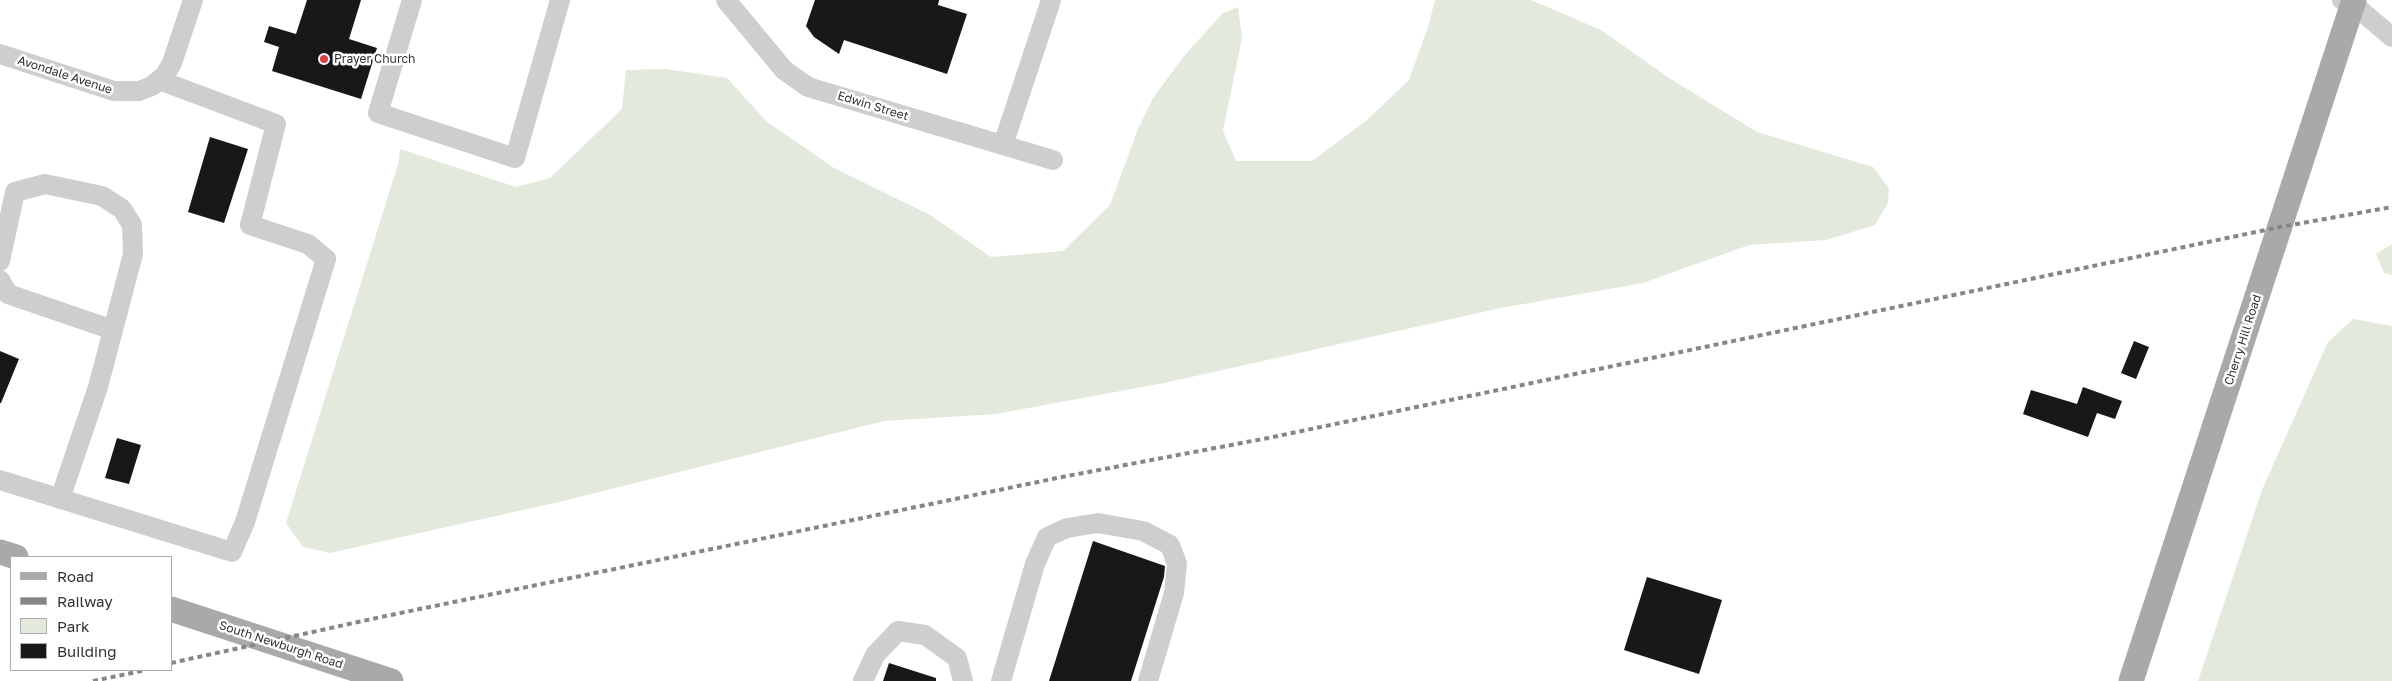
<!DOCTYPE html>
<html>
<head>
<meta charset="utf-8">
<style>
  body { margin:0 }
  #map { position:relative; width:2392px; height:681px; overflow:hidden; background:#fff; font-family:"Golos Text",sans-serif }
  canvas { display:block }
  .legend { position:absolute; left:10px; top:556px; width:162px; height:115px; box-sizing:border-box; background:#fff; border:1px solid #adadad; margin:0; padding:6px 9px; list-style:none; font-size:15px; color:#313131 }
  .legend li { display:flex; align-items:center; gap:10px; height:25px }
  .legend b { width:25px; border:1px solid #adadad }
</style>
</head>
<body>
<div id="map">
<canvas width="2392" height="681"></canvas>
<ul class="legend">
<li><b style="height:6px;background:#a9a9a9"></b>Road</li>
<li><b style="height:6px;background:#868686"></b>Railway</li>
<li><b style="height:14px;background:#e3e9dd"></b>Park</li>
<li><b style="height:14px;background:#181818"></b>Building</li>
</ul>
</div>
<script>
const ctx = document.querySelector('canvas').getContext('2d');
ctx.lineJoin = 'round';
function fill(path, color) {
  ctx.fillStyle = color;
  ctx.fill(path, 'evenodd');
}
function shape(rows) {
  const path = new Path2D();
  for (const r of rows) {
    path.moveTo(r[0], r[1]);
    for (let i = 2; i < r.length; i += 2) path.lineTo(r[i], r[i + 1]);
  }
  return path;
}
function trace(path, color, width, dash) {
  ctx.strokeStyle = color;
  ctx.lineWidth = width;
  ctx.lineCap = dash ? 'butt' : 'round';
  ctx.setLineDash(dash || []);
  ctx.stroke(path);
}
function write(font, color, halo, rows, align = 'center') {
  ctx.font = font + ' "Golos Text",sans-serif';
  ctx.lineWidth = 5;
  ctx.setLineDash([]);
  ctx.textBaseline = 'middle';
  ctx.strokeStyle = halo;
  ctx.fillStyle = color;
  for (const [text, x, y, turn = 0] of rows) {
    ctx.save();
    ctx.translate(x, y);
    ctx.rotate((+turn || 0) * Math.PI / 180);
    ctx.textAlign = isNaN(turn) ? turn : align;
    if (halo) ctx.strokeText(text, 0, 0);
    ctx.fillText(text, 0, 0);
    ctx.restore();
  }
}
const green = shape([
  [1435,0,1531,0,1601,30,1669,78,1757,132,1873,167,1889,188,1888,203,1875,225,1826,240,1749,245,1643,283,1501,308,1164,383,996,414,884,421,559,502,330,553,303,547,286,523,399,161,400,149,516,187,550,178,622,109,626,70,666,69,727,78,766,121,834,168,930,215,991,257,1063,251,1110,205,1138,129,1153,98,1184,56,1222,14,1238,7,1242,38,1223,131,1236,161,1312,161,1366,121,1409,80,1428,27],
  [2392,244,2392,275,2384,273,2376,254],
  [2353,319,2392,326,2392,681,2198,681,2262,490,2328,342]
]);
const building = shape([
  [307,0,361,0,349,39,377,48,361,99,272,71,279,47,264,42,269,26,296,34],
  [815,0,939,0,938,5,967,14,947,74,844,40,839,54,814,37,806,26],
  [210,137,248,149,224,223,188,212],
  [2134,341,2149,347,2136,379,2121,373],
  [0,351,19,359,1,403,0,403],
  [2083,387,2122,401,2115,419,2097,413,2088,437,2023,414,2031,390,2077,404],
  [117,438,141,445,129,484,105,478],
  [1093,541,1165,566,1164,577,1131,681,1049,681],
  [1647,577,1722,600,1699,674,1624,650],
  [889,663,936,678,936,681,883,681]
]);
const minor = shape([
  [412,0,378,113,515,158,560,0],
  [726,0,784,70,808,87,1053,160],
  [2342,0,2353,4,2392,37],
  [0,54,114,91,139,91,152,86,165,75,172,63,193,0],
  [1003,145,1051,0],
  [0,261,15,192,45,184,102,196,122,209,132,225,133,254,98,387,60,499],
  [0,280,8,294,113,330],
  [0,480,232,552,245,522,326,259,308,244,250,225,276,124,159,80],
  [863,681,875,655,898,631,925,635,957,658,963,681],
  [1001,681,1035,564,1047,537,1067,528,1098,523,1143,531,1170,545,1177,564,1174,593,1148,681]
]);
const major = shape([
  [0,552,16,557],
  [171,609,391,681],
  [2131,681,2354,0]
]);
const rail = shape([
  [171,663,381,617,1062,477,1268,438,2280,227,2392,207],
  [93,681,146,670]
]);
const markers = [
  [324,59,5,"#d84249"]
];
const poiNames = [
  ["Prayer Church",334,59]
];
const streetNames = [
  ["Avondale Avenue",65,75,18],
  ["Edwin Street",873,106,17],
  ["Cherry Hill Road",2243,340,-72],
  ["South Newburgh Road",281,645,18]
];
fill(green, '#e3e9dd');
fill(building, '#181818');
trace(minor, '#cecece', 20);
trace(major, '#a9a9a9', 25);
trace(rail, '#868686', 4, [5, 4]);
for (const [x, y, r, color] of markers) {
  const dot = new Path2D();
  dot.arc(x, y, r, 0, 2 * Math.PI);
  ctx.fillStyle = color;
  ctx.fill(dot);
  trace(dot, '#fff', 2);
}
write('12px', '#313131', '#fff', poiNames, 'left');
write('12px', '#313131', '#fff', streetNames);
</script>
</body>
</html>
